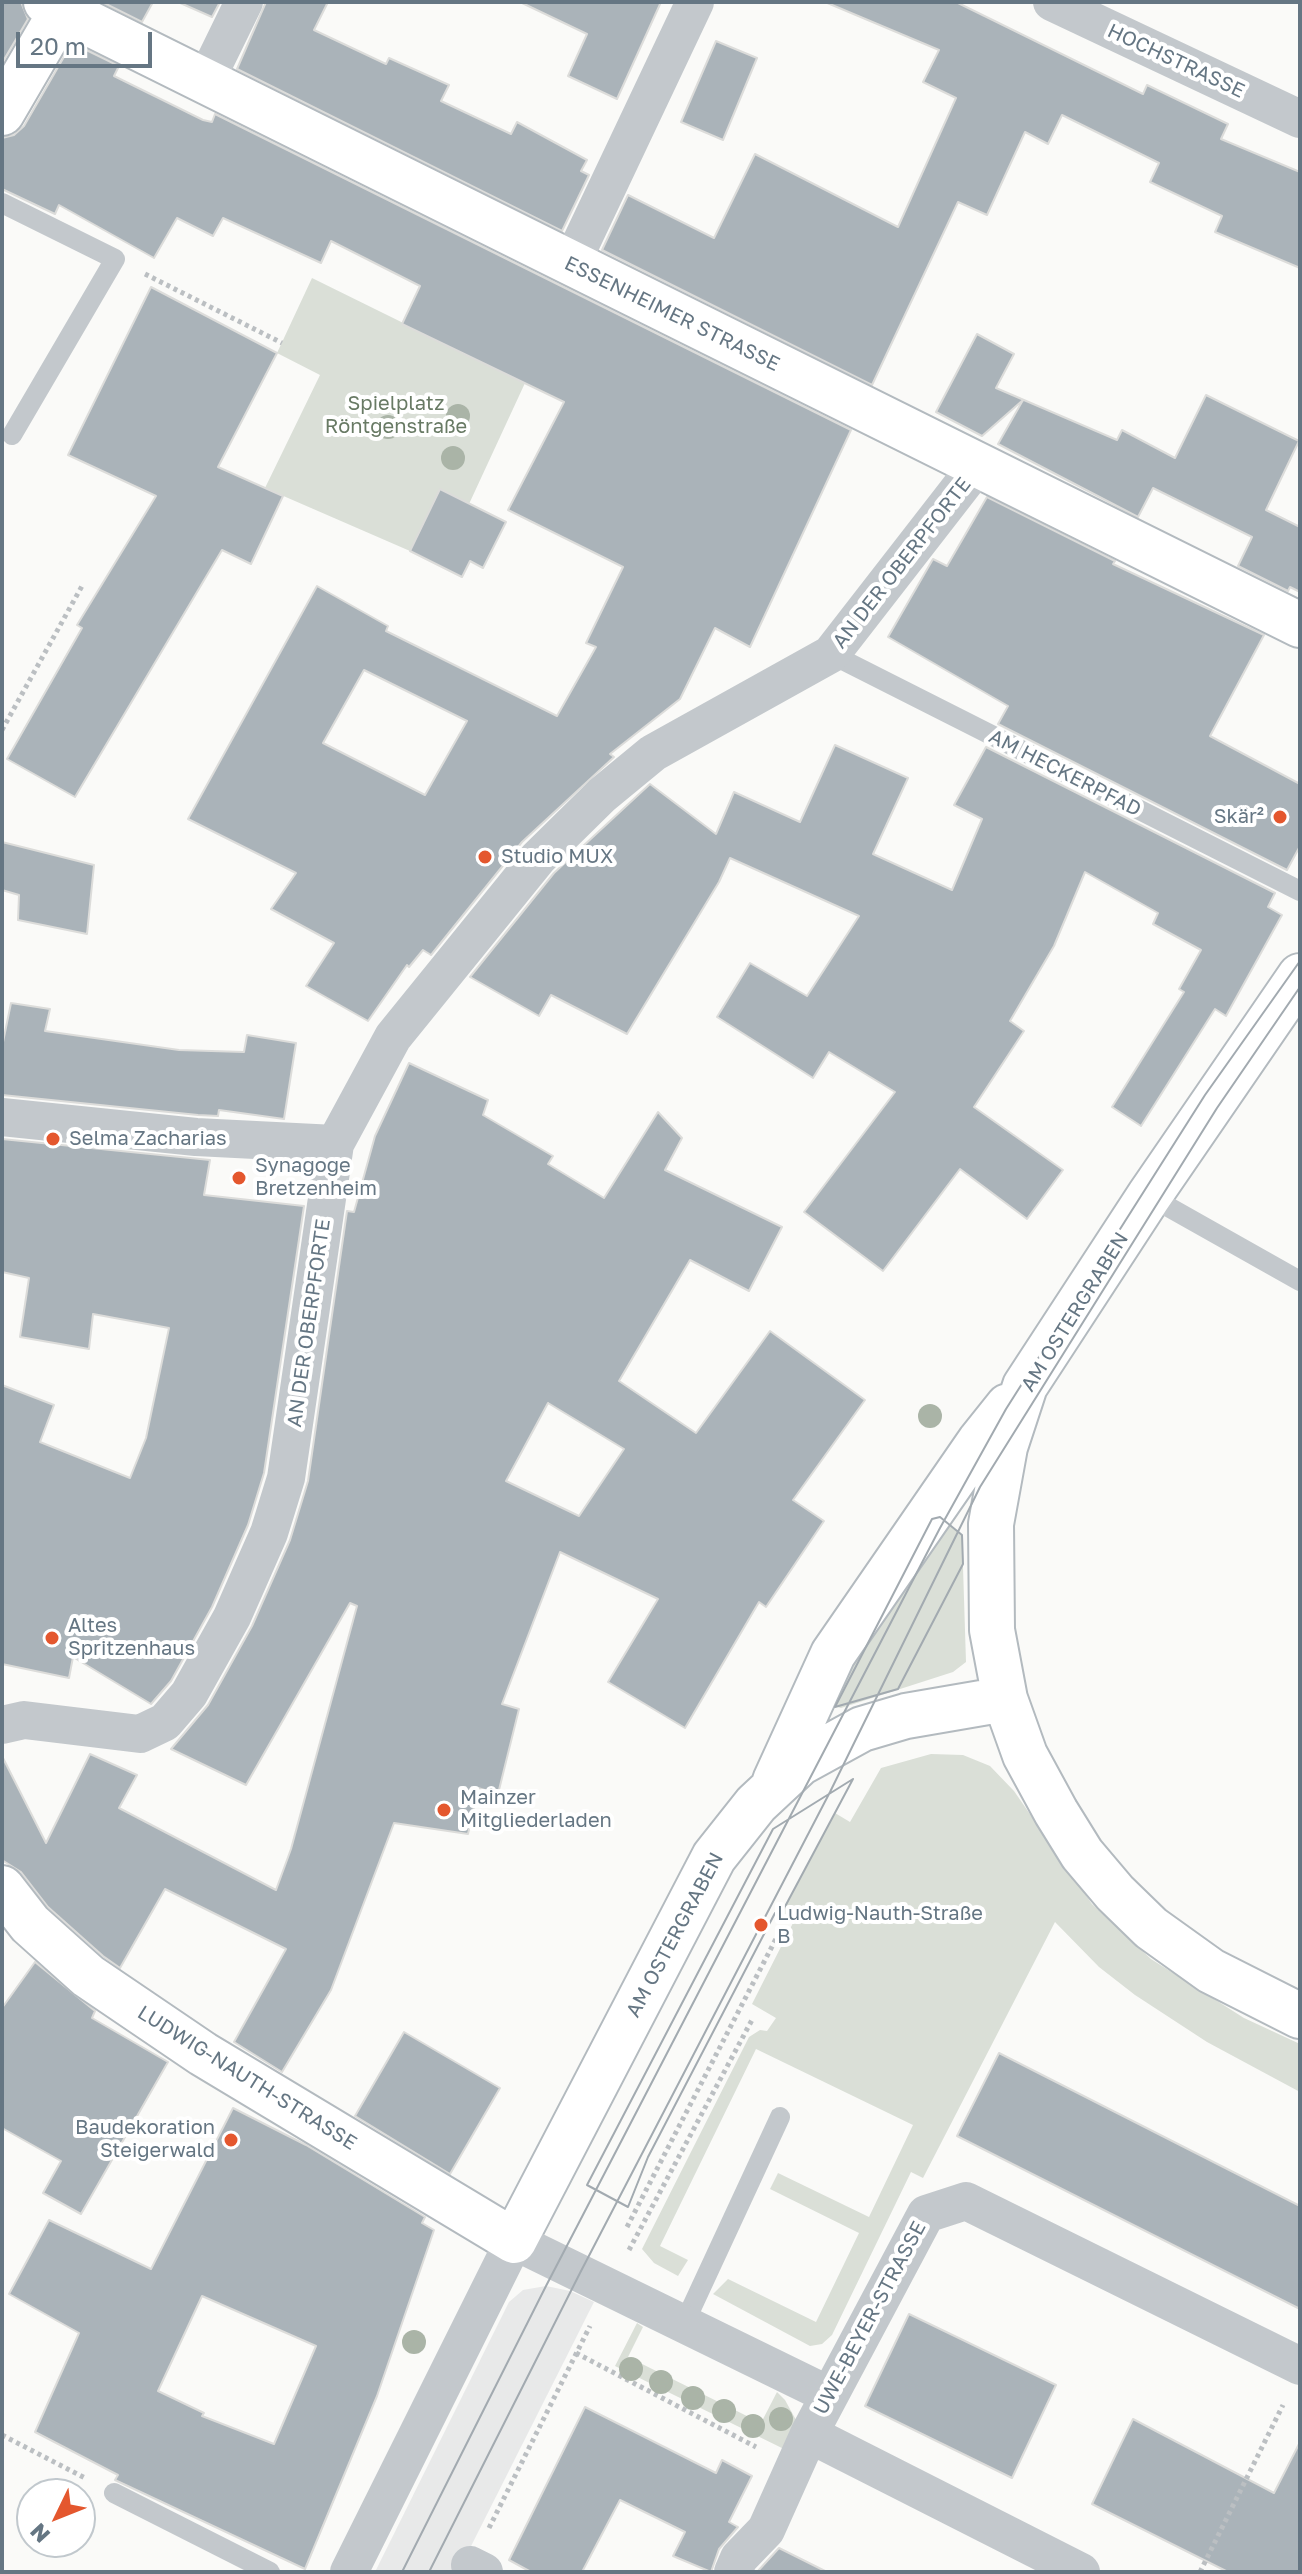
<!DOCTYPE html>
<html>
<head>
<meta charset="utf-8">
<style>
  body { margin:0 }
  #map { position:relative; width:1302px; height:2574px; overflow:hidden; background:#fafaf8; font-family:"Golos Text",sans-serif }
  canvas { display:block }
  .frame { position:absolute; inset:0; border:4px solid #657683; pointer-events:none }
  .north { position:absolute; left:16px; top:2478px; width:80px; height:80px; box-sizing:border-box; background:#fff; border:2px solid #c1c8cd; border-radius:50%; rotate:227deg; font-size:22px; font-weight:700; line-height:32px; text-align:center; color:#657683 }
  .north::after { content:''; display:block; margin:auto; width:28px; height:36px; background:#e4572e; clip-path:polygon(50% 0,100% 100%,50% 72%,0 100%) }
  .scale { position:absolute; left:16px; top:32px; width:136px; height:36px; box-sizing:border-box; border:4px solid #657683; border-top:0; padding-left:10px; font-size:24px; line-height:28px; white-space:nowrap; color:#657683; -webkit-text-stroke:6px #fff; paint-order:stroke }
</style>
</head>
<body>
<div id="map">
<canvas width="1302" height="2574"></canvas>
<div class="frame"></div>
<div class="north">N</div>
<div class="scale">20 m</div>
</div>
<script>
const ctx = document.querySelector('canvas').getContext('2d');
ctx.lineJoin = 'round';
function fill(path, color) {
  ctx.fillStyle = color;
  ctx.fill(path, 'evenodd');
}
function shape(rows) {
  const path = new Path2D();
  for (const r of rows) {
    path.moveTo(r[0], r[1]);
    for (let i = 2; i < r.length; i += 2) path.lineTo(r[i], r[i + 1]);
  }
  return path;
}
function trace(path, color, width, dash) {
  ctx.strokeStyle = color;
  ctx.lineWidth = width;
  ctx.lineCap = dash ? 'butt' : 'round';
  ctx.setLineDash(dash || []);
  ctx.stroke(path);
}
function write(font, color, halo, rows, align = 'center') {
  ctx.font = font + ' "Golos Text",sans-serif';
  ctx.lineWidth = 8;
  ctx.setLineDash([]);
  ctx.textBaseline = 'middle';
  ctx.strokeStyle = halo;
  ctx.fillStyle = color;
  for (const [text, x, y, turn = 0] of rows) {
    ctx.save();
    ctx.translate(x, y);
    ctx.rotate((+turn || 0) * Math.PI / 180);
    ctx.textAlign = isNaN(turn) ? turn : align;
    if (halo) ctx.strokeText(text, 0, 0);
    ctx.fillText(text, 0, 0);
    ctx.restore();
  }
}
const built = shape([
  [546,2286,570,2291,594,2302,458,2572,375,2572,509,2302,523,2290]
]);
const green = shape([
  [312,278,525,383,469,504,440,490,410,551,265,488,320,375,277,353],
  [940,1517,962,1535,966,1662,953,1672,841,1708,830,1705,823,1680],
  [931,1754,963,1755,990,1766,1014,1791,1092,1904,1151,1959,1244,2018,1300,2044,1300,2092,1207,2042,1135,1995,1099,1967,1055,1922,923,2178,911,2172,832,2335,822,2344,810,2346,713,2294,728,2279,816,2322,859,2233,770,2189,778,2173,869,2217,913,2125,756,2049,660,2246,688,2260,678,2276,654,2263,642,2249,749,2037,760,2030,767,2031,776,2018,752,2004,793,1923,780,1916,835,1813,850,1822,881,1768],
  [637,2323,643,2327,628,2357,761,2423,777,2392,785,2400,796,2420,788,2451,615,2366]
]);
const building = shape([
  [2,2,21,2,28,19,2,63,2,2],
  [102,2,153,2,142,22,102,2],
  [178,2,220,2,212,17,178,2],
  [266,2,328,2,314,30,386,64,389,58,449,85,441,101,511,134,517,122,587,160,581,171,589,175,562,231,237,69,266,2],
  [520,2,661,2,617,99,568,76,587,34,520,2],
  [825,2,956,2,1143,94,1147,85,1228,124,1221,139,1300,172,1300,268,1215,232,1222,216,1150,182,1159,163,1062,115,1048,144,1025,132,987,215,958,202,872,385,602,250,628,195,714,238,755,154,898,227,956,98,923,82,939,50,825,2],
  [716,41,757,58,723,140,681,122,716,41],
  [72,43,119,66,114,76,203,120,212,122,215,114,851,430,750,647,715,628,680,699,610,754,614,757,522,842,431,955,423,950,409,967,407,965,368,1021,306,986,334,943,271,909,296,873,188,819,317,586,388,626,386,631,557,716,596,647,586,643,623,567,508,510,564,402,402,324,420,286,331,241,321,263,223,218,213,236,177,218,154,258,59,205,55,214,2,189,2,138,14,135,24,126,72,43],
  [364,670,467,721,425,795,323,743,364,670],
  [151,287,277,353,218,467,283,496,251,564,222,550,75,797,7,759,82,628,77,625,156,496,68,455,151,287],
  [977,334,1014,354,996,388,1117,440,1122,430,1175,458,1206,395,1299,441,1266,510,1300,527,1300,592,1290,587,1288,591,1238,566,1252,537,1153,488,1138,517,998,444,1023,400,982,436,936,412,977,334],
  [440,489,506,522,483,568,470,561,462,577,410,551,440,489],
  [987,497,1115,561,1113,564,1264,635,1210,736,1300,784,1300,846,1287,870,998,724,1008,706,888,637,933,559,947,566,987,497],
  [835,745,908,778,873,854,952,890,982,819,954,805,986,747,1275,893,1268,907,1282,915,1226,1016,1215,1009,1141,1126,1112,1107,1184,992,1179,989,1201,950,1153,924,1158,913,1085,872,1054,946,1010,1021,1024,1031,974,1107,1063,1170,1027,1219,960,1169,883,1271,804,1212,895,1092,829,1052,813,1078,717,1017,750,963,807,996,859,916,730,858,719,882,627,1034,551,995,539,1016,470,977,554,873,650,784,716,834,734,792,800,822,835,745],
  [2,842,94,865,87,934,18,920,19,895,2,890,2,842],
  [11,1003,50,1009,45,1031,179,1050,244,1052,247,1035,296,1043,284,1119,219,1110,218,1116,198,1115,2,1095,2,1047,11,1003],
  [409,1063,488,1100,483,1115,553,1156,548,1164,604,1198,658,1112,682,1138,665,1170,782,1227,749,1291,690,1260,619,1381,696,1433,770,1331,865,1400,793,1500,824,1521,766,1607,759,1602,685,1728,608,1682,658,1599,560,1552,502,1704,519,1709,498,1794,478,1788,468,1834,394,1823,331,1990,282,2072,234,2042,286,1949,165,1889,120,1968,103,1956,48,1907,21,1872,2,1860,2,1756,46,1843,90,1754,137,1775,119,1808,276,1890,291,1849,357,1606,350,1603,246,1785,171,1749,208,1705,252,1626,290,1540,308,1481,347,1211,354,1212,375,1136,409,1063],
  [548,1403,624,1449,579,1516,506,1481,548,1403],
  [2,1139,210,1160,204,1195,304,1206,264,1473,248,1525,212,1607,171,1681,151,1704,73,1657,69,1678,2,1664,2,1385,54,1405,40,1442,130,1478,146,1438,169,1328,93,1314,89,1349,20,1337,29,1278,2,1272,2,1139],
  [35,1962,95,2011,92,2018,168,2062,81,2214,43,2193,61,2161,2,2128,2,2008,35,1962],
  [404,2032,500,2088,450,2174,355,2116,404,2032],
  [999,2053,1300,2206,1300,2309,957,2136,999,2053],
  [233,2108,306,2145,425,2217,422,2223,434,2230,377,2396,305,2569,115,2480,118,2475,35,2432,79,2333,9,2294,49,2220,151,2269,233,2108],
  [202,2296,316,2346,274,2444,202,2416,204,2413,158,2391,202,2296],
  [909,2314,1056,2385,1012,2478,865,2406,909,2314],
  [585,2407,716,2473,722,2460,752,2476,729,2522,738,2527,719,2549,711,2572,673,2556,685,2532,620,2500,582,2572,531,2572,509,2560,585,2407],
  [1133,2419,1274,2493,1300,2442,1300,2572,1228,2572,1092,2504,1133,2419],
  [779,2548,827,2572,757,2572,779,2548]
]);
const path = shape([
  [145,274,282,343],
  [2,730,82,586],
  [627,2227,780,1931],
  [629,2250,753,2018],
  [576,2353,756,2447],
  [2,2435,85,2478],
  [489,2528,590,2326],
  [1200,2572,1283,2405]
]);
const lane = shape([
  [2,203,115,259,12,435],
  [831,654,1300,891],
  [1149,1196,1300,1281],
  [684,2324,780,2117],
  [114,2493,270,2572]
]);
const street = shape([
  [1052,2,1300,119],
  [205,82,244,2],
  [571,264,695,2],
  [2,1117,196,1137,335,1144],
  [2,1725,24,1720,140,1734,165,1722,189,1694,232,1617,269,1533,286,1478,335,1144,393,1037,538,858,602,795,653,753,831,654,977,466],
  [809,2434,1081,2572],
  [470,2565,484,2572],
  [349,2572,514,2241,829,2395],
  [733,2572,739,2558,766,2530,809,2434,926,2214,966,2201,1300,2366]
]);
const secondary = shape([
  [46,2,1300,625],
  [2,113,62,10],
  [1300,976,1149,1196,1025,1386,1005,1447,991,1524,992,1630,1005,1699,1025,1755,1056,1812,1082,1854,1115,1893,1151,1928,1211,1971,1300,2016],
  [775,1781,833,1654,980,1441,1008,1406],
  [2,1888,30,1924,88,1976,203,2054,514,2241,714,1857,756,1804,800,1763,862,1729,906,1716,1005,1699]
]);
const tram = shape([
  [940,1517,962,1535,963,1564,898,1689,835,1707,932,1519,940,1517],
  [853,1779,780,1916,775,1913,648,2157,628,2207,587,2185,773,1829,853,1779],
  [402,2572,546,2286,940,1528,1006,1409,1205,1095,1300,961],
  [429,2572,580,2273,830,1792,980,1487,1217,1108,1300,987]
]);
const trees = [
  [458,416],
  [388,427],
  [453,458],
  [930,1416],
  [414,2342],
  [631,2369],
  [661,2382],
  [693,2398],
  [724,2411],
  [781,2419],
  [753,2426]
];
const markers = [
  [1280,817,8,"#e4572e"],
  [485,857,8,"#e4572e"],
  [53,1139,8,"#e4572e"],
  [239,1178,8,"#e4572e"],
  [52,1638,8,"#e4572e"],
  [444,1810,8,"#e4572e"],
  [761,1925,8,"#e4572e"],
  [231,2140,8,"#e4572e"]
];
const streetNames = [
  ["HOCHSTRASSE",1176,61,25],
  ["ESSENHEIMER STRASSE",672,314,26],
  ["AN DER OBERPFORTE",902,563,-52],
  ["AM HECKERPFAD",1065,773,27],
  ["AM OSTERGRABEN",1075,1312,-58],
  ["AN DER OBERPFORTE",309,1323,-82],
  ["AM OSTERGRABEN",675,1935,-62],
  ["LUDWIG-NAUTH-STRASSE",247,2078,32],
  ["UWE-BEYER-STRASSE",870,2318,-62]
];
const parkNames = [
  ["Spielplatz",396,404],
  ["Röntgenstraße",396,427]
];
const poiNames = [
  ["Skär²",1264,817,"right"],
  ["Studio MUX",501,857],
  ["Selma Zacharias",69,1139],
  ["Synagoge",255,1166],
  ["Bretzenheim",255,1189],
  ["Altes",68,1626],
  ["Spritzenhaus",68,1649],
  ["Mainzer",460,1798],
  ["Mitgliederladen",460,1821],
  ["Ludwig-Nauth-Straße",777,1914],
  ["B",777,1937],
  ["Baudekoration",215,2128,"right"],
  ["Steigerwald",215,2151,"right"]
];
fill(built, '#e8e9e9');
fill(green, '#dadfd7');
fill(building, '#aab3b9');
trace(building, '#dcdcda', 2);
trace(secondary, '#b3babf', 48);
trace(path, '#bbbfc2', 5, [4, 4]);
trace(lane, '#c3c8cc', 20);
trace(street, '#c3c8cc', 38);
trace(secondary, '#fff', 44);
trace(tram, '#a2aab0', 2);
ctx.fillStyle = '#aab4a7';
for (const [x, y] of trees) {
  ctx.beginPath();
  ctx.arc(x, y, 12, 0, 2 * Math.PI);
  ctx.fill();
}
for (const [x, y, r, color] of markers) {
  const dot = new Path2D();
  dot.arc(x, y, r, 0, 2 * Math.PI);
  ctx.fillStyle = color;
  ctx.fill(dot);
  trace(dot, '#fff', 3);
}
write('20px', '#657683', '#fff', streetNames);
write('20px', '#687a64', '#fff', parkNames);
write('20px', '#657683', '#fff', poiNames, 'left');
</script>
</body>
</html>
